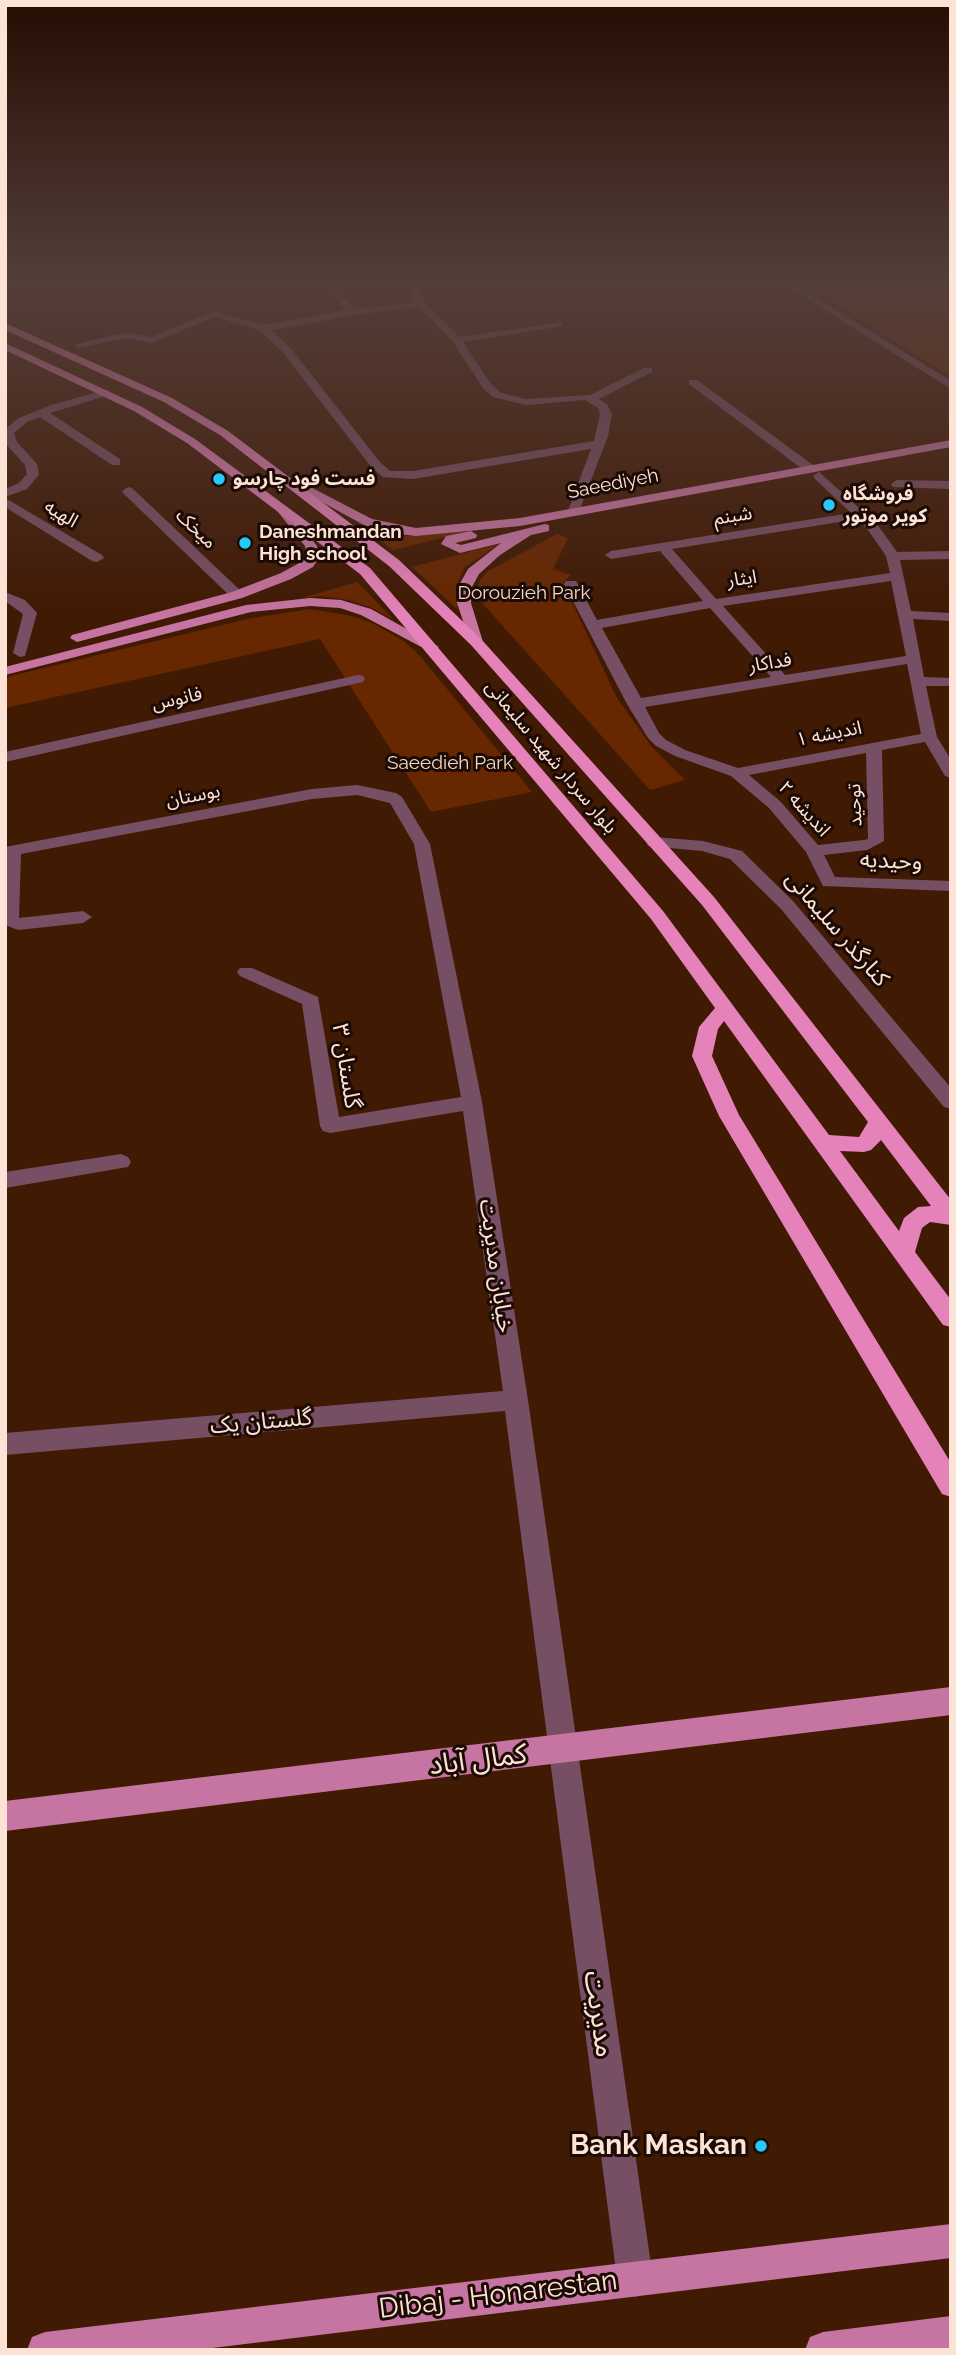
<!DOCTYPE html>
<html>
<head>
<meta charset="utf-8">
<style>
  body { margin:0 }
  #map { position:relative; width:956px; height:2355px; overflow:hidden; background:#411a04; font-family:Raleway,sans-serif }
  canvas { display:block }
  .frame { position:absolute; inset:0; border:7px solid #fde2d6; pointer-events:none }
</style>
</head>
<body>
<div id="map">
<canvas width="956" height="2355"></canvas>
<div class="frame"></div>
</div>
<script>
const ctx = document.querySelector('canvas').getContext('2d');
ctx.lineJoin = 'round';
function fill(path, color) {
  ctx.fillStyle = color;
  ctx.fill(path, 'evenodd');
}
function shape(rows) {
  const path = new Path2D();
  for (const r of rows) {
    path.moveTo(r[0], r[1]);
    for (let i = 2; i < r.length; i += 2) path.lineTo(r[i], r[i + 1]);
  }
  return path;
}
function trace(path, color, width, dash) {
  ctx.strokeStyle = color;
  ctx.lineWidth = width;
  ctx.lineCap = dash ? 'butt' : 'round';
  ctx.setLineDash(dash || []);
  ctx.stroke(path);
}
function write(font, color, halo, rows, align = 'center') {
  ctx.font = font + ' Raleway,"Noto Sans Arabic",sans-serif';
  ctx.lineWidth = 6;
  ctx.setLineDash([]);
  ctx.textBaseline = 'middle';
  ctx.strokeStyle = halo;
  ctx.fillStyle = color;
  for (const [text, x, y, turn = 0] of rows) {
    ctx.save();
    ctx.translate(x, y);
    ctx.rotate((+turn || 0) * Math.PI / 180);
    ctx.textAlign = isNaN(turn) ? turn : align;
    if (halo) ctx.strokeText(text, 0, 0);
    ctx.fillText(text, 0, 0);
    ctx.restore();
  }
}
const green = shape([
  [881,285,951,285,951,377,820,294],
  [356,521,383,532,409,536,474,530,393,550],
  [557,534,568,538,553,569,571,575,563,583,617,698,652,747,685,780,650,790,483,604,477,590,480,580,488,571],
  [499,544,464,568,456,587,457,609,412,567],
  [357,582,394,620,370,607,349,600,320,596,302,598],
  [309,609,352,616,372,623,404,641,420,656,532,792,431,812,320,639,5,708,5,680,11,676,247,619]
]);
const minor = shape([
  [118,285,130,285,121,290,116,287,118,285],
  [408,285,418,285,425,303,459,337,562,322,562,326,558,327,463,342,491,384,501,393,526,399,590,395,644,368,652,368,652,372,599,399,607,404,612,414,608,436,578,514,570,514,568,511,591,449,413,479,383,477,372,468,281,350,259,330,215,317,152,343,127,338,78,348,73,345,127,332,151,337,214,311,263,325,346,310,327,289,332,286,355,309,415,302,408,285],
  [419,307,453,342,483,388,493,397,526,405,585,400,598,408,600,414,594,441,413,471,390,471,380,462,289,346,271,330,353,315,419,307],
  [785,285,842,285,807,292,951,381,951,389,785,285],
  [689,380,697,380,813,465,813,471,805,471,689,384,689,380],
  [105,390,109,391,109,395,50,413,120,459,120,465,112,465,40,417,27,422,14,433,17,442,37,464,39,475,27,489,5,497,5,489,19,483,27,474,25,465,5,443,5,429,19,418,51,405,105,390],
  [819,472,877,524,897,552,951,551,951,559,900,560,911,611,951,613,951,621,913,619,924,677,951,678,951,686,926,686,937,737,951,760,951,778,945,776,925,742,882,750,884,841,867,850,824,855,835,877,951,881,951,891,823,886,806,852,769,808,731,776,675,756,656,746,648,738,627,704,564,584,566,581,576,581,597,620,703,601,660,551,611,559,605,555,611,551,851,513,815,479,813,476,819,472],
  [858,519,868,530,886,556,890,573,716,599,672,549,858,519],
  [891,581,906,656,785,675,723,606,891,581],
  [710,608,771,677,641,698,602,628,710,608],
  [907,664,921,734,738,768,685,750,666,740,659,733,645,707,907,664],
  [866,753,868,839,864,840,818,845,781,802,749,775,866,753],
  [897,480,951,481,951,489,893,487,891,484,897,480],
  [128,487,132,488,242,592,242,598,232,598,124,494,122,491,128,487],
  [5,498,102,555,104,558,97,562,92,561,5,507,5,498],
  [5,592,25,600,37,613,25,656,20,657,13,653,23,614,5,601,5,592],
  [358,675,363,676,365,679,363,682,5,762,5,752,358,675],
  [357,785,396,793,402,797,430,844,482,1102,528,1400,653,2279,647,2291,635,2297,623,2291,617,2279,505,1411,5,1455,5,1433,503,1391,463,1111,330,1133,323,1131,320,1126,302,1004,240,976,237,972,240,968,252,968,318,997,339,1117,461,1097,414,844,390,803,357,795,312,799,21,854,19,918,83,911,92,917,83,923,18,930,5,925,5,847,312,789,357,785],
  [654,837,703,841,742,851,793,901,951,1088,951,1109,944,1107,781,909,730,859,702,851,648,846,646,842,654,837],
  [121,1154,128,1157,131,1162,128,1167,5,1188,5,1172,121,1154]
]);
const major = shape([
  [951,440,951,447,520,526,416,536,391,533,364,525,285,482,295,479,372,519,416,528,520,518,951,440],
  [284,508,288,509,317,546,320,556,313,567,291,579,242,598,77,642,70,638,72,635,232,592,281,573,303,561,306,556,305,546,278,512,284,508],
  [545,524,549,525,549,531,531,535,500,555,479,574,472,587,471,603,483,642,476,646,471,645,457,603,458,587,468,569,501,543,460,553,441,544,446,536,471,531,477,535,476,538,455,543,461,545,545,524],
  [310,598,341,600,371,609,439,647,432,651,427,650,361,615,340,608,310,606,251,612,5,675,5,667,246,605,310,598],
  [951,1687,951,1715,5,1831,5,1801,951,1687],
  [951,2224,951,2258,196,2350,27,2350,32,2337,45,2332,951,2224],
  [951,2316,951,2350,805,2350,810,2337,823,2332,951,2316]
]);
const highway = shape([
  [5,323,172,398,228,431,399,560,481,639,714,897,951,1200,951,1225,930,1222,922,1228,915,1252,951,1300,951,1327,943,1325,724,1021,718,1029,712,1056,739,1115,951,1463,951,1497,942,1494,719,1116,692,1056,699,1027,715,1008,651,919,360,574,187,443,134,411,5,350,5,343,142,407,195,439,370,568,663,911,829,1135,859,1137,868,1122,702,905,471,645,389,566,220,435,164,402,5,330,5,323],
  [881,1140,931,1206,918,1207,904,1218,899,1231,840,1151,864,1152,871,1150,881,1140]
]);
const markers = [
  [219,479,7,"#25c9fe"],
  [829,505,7,"#25c9fe"],
  [245,543,7,"#25c9fe"],
  [761,2146,7,"#25c9fe"]
];
const farPoinames = [
  ["فست فود چارسو",233,479],
  ["فروشگاه",843,494],
  ["کویر موتور",843,516],
  ["Daneshmandan",259,532],
  ["High school",259,554]
];
const farStreetnames = [
  ["Saeediyeh",613,484,-11],
  ["الهیه",61,514,31],
  ["شبنم",733,516,-9],
  ["میخک",196,529,44],
  ["ایثار",742,579,-8],
  ["فداکار",770,663,-9],
  ["فانوس",177,699,-12],
  ["اندیشه ۱",829,734,-11],
  ["بلوار سردار شهید سلیمانی",551,757,50],
  ["بوستان",193,796,-11],
  ["توحید",855,805,-92],
  ["اندیشه ۲",804,809,48]
];
const farParknames = [
  ["Dorouzieh Park",524,593],
  ["Saeedieh Park",450,763]
];
const streetNames = [
  ["وحیدیه",891,861,2],
  ["کنارگذر سلیمانی",837,929,49],
  ["گلستان ۳",346,1066,81],
  ["خیابان مدیریت",496,1266,82],
  ["گلستان یک",261,1422,-5]
];
const nearStreetnames = [
  ["کمال آباد",478,1760,-7],
  ["مدیریت",599,2014,82],
  ["Dibaj - Honarestan",498,2295,-7]
];
const nearPoinames = [
  ["Bank Maskan",747,2146]
];
fill(green, '#672700');
fill(minor, '#774f64');
fill(major, '#c674a1');
fill(highway, '#e582b9');
const sky = ctx.createLinearGradient(0, 0, 0, 615);
sky.addColorStop(0, '#240e02');
sky.addColorStop(0.46, '#543e3a');
sky.addColorStop(1, '#543e3a00');
ctx.fillStyle = sky;
ctx.fillRect(0, 0, 956, 615);
for (const [x, y, r, color] of markers) {
  const dot = new Path2D();
  dot.arc(x, y, r, 0, 2 * Math.PI);
  ctx.fillStyle = color;
  ctx.fill(dot);
  trace(dot, '#1c0a04', 2.5);
}
write('bold 19px', '#fde2d6', '#1c0a04', farPoinames, 'left');
write('19px', '#fde2d6', '#1c0a04', farStreetnames);
write('19px', '#f1d7ca', '#1c0a04', farParknames);
write('23px', '#fde2d6', '#1c0a04', streetNames);
write('28px', '#fde2d6', '#1c0a04', nearStreetnames);
write('bold 28px', '#fde2d6', '#1c0a04', nearPoinames, 'right');
</script>
</body>
</html>
